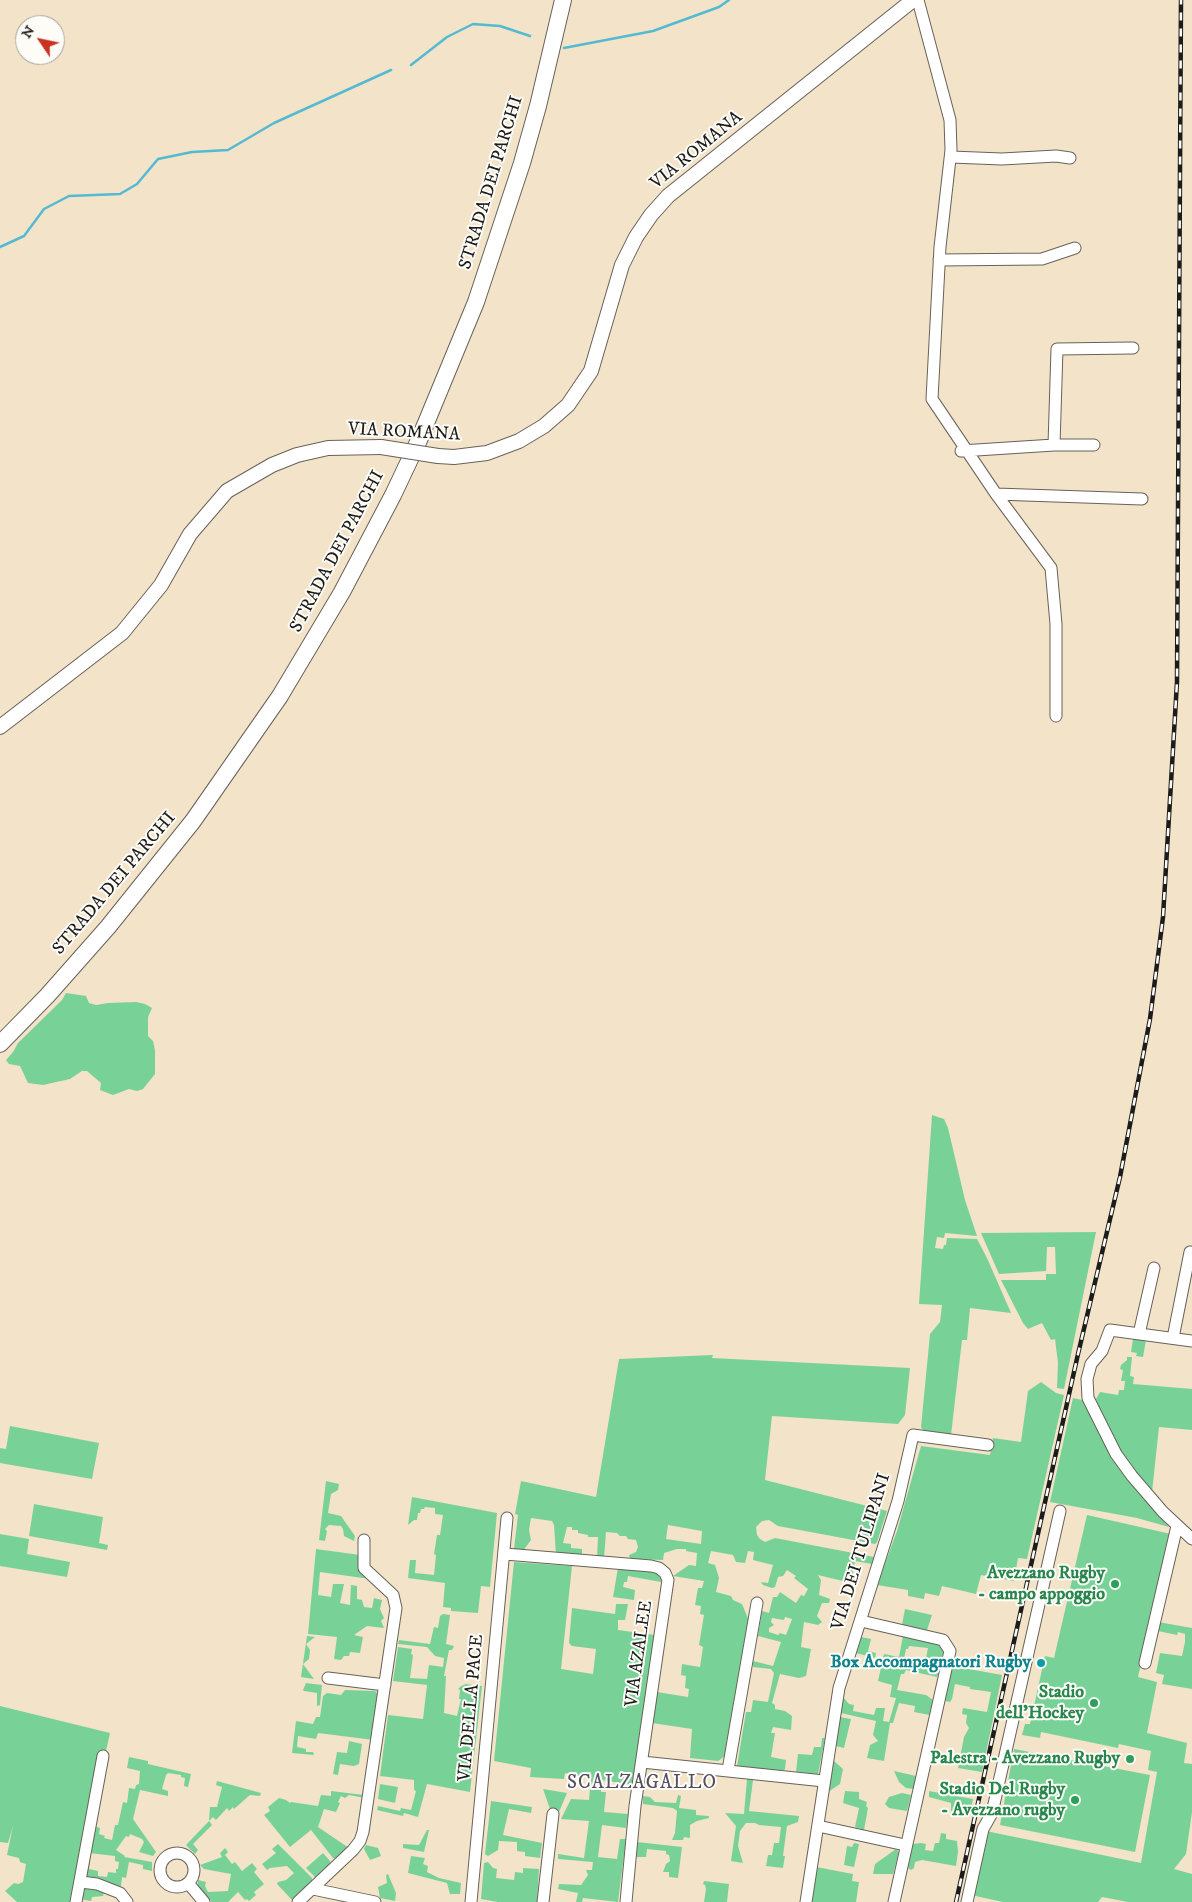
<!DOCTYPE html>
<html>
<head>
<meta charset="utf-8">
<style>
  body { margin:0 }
  #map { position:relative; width:1192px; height:1902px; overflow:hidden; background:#f3e3c9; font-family:"IM FELL DW Pica",serif }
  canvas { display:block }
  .north { position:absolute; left:15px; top:15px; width:50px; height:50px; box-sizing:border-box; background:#fdfcf7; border:1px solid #a3a29f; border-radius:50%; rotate:304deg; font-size:14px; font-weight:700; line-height:20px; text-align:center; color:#1c1c1c }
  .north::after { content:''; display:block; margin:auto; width:18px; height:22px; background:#c8321e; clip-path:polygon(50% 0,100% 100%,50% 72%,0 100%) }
</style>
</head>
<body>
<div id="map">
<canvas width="1192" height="1902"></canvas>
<div class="north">N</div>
</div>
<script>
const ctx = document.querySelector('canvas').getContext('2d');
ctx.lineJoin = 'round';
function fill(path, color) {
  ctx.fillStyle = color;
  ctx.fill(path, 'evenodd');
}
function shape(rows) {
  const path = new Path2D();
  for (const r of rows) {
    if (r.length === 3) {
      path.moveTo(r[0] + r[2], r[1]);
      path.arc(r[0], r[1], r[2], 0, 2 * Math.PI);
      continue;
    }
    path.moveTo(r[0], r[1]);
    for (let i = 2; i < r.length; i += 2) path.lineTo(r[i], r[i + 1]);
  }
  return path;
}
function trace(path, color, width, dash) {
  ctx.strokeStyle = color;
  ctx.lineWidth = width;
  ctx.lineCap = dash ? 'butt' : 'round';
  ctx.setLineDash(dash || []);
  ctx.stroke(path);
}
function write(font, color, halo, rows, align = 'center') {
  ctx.font = font + ' "IM FELL DW Pica",serif';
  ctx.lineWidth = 4;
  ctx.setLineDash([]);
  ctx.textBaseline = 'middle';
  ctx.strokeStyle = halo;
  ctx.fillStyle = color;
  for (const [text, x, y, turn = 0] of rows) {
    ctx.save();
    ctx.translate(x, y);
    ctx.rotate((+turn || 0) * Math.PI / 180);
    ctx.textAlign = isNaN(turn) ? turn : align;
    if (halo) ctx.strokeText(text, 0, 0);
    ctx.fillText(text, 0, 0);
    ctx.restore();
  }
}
const green = shape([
  [66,993,86,996,89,1003,96,1005,108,1003,136,1002,145,1004,152,1008,148,1017,148,1036,153,1041,155,1050,155,1074,143,1089,137,1091,129,1089,113,1095,100,1090,101,1083,87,1071,82,1071,70,1079,43,1085,28,1083,20,1066,9,1064,6,1060,13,1052,18,1043,62,1000],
  [932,1115,944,1119,948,1128,965,1200,977,1236,945,1233,944,1238,937,1237,935,1248,943,1249,944,1245,946,1245,947,1238,977,1239,987,1258,1011,1313,970,1308,967,1340,962,1340,951,1435,924,1432,921,1427,930,1334,940,1322,942,1305,919,1304],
  [1096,1232,1064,1389,1057,1388,1058,1363,1055,1339,1051,1340,1042,1323,1028,1329,1023,1323,1001,1280,1046,1280,1046,1274,1056,1274,1055,1247,1047,1247,1046,1271,999,1274,981,1233],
  [1133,1339,1146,1340,1143,1357,1136,1356,1137,1353,1131,1352],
  [713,1355,712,1358,910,1368,905,1415,898,1424,772,1416,765,1480,887,1511,877,1542,875,1544,778,1526,769,1520,762,1521,756,1527,757,1535,760,1539,765,1542,775,1538,874,1557,872,1564,855,1561,851,1583,818,1575,821,1580,819,1595,830,1599,829,1603,822,1603,817,1616,822,1622,818,1625,804,1622,801,1647,811,1649,806,1676,799,1678,780,1674,772,1703,775,1705,775,1709,785,1711,792,1716,791,1730,773,1727,771,1733,775,1733,771,1757,786,1760,785,1769,783,1771,737,1766,746,1712,751,1712,753,1700,768,1702,774,1673,771,1669,753,1667,753,1661,773,1666,781,1642,758,1636,762,1611,769,1613,773,1597,777,1597,780,1592,796,1603,801,1595,804,1596,808,1589,794,1578,796,1576,787,1570,783,1576,778,1577,775,1587,772,1588,763,1585,761,1582,768,1583,773,1565,753,1560,754,1552,748,1551,745,1563,736,1562,733,1555,711,1551,708,1563,715,1565,719,1578,716,1592,731,1596,733,1600,742,1604,749,1621,728,1754,718,1761,690,1758,692,1729,652,1723,657,1692,688,1697,689,1689,685,1688,686,1676,681,1675,682,1664,700,1667,703,1647,699,1645,704,1615,700,1614,701,1606,695,1605,698,1588,702,1588,704,1581,673,1576,689,1565,696,1566,697,1553,686,1551,686,1549,677,1549,664,1553,663,1560,630,1559,629,1555,636,1552,638,1547,636,1540,628,1539,626,1536,620,1536,617,1533,606,1532,604,1558,597,1558,598,1537,588,1537,588,1535,578,1533,578,1530,572,1530,572,1527,567,1527,563,1543,571,1544,571,1548,582,1549,582,1557,556,1555,554,1525,552,1521,531,1518,529,1530,531,1540,523,1551,514,1549,518,1515,515,1514,521,1481,596,1497,619,1359],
  [668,1525,702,1531,701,1544,666,1539],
  [785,1617,792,1619,786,1635,780,1633,778,1635,769,1632,769,1628,774,1625,771,1622,772,1618,784,1620],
  [1127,1357,1132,1357,1130,1376,1134,1377,1133,1384,1192,1389,1192,1430,1159,1427,1152,1492,1124,1457,1107,1432,1096,1399,1100,1392,1118,1395,1119,1390,1124,1390,1125,1381,1121,1381,1123,1370,1120,1369,1121,1365,1127,1360],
  [1041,1382,1056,1393,1064,1395,1027,1559,1018,1558,1014,1581,981,1575,976,1594,942,1586,939,1596,925,1593,924,1599,908,1596,908,1590,877,1585,897,1531,921,1446,990,1455,993,1438,1021,1442,1028,1391],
  [1073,1398,1082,1400,1088,1407,1143,1496,1169,1527,1137,1518,1050,1502],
  [10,1426,99,1443,92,1479,0,1463,0,1448,6,1449],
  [326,1481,339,1484,338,1490,331,1494,328,1513,341,1516,355,1536,354,1541,344,1536,343,1529,341,1526,329,1525,325,1529,327,1531,325,1541,319,1540],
  [412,1497,497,1513,490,1587,481,1586,478,1613,451,1611,451,1608,443,1607,445,1583,408,1578,410,1560,416,1560,415,1573,434,1575,436,1555,434,1554,437,1535,440,1535,443,1515,435,1514,435,1508,425,1507,424,1509,421,1509,420,1513,418,1513,417,1520,414,1520,408,1525],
  [34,1504,103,1517,99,1543,108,1545,107,1550,29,1536],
  [1087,1515,1171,1534,1138,1677,1157,1682,1147,1733,1187,1743,1184,1763,1192,1764,1192,1812,1186,1854,1174,1869,1192,1874,1192,1902,1128,1902,1102,1897,1098,1902,1003,1902,971,1895,986,1831,1141,1863,1157,1772,1148,1770,1151,1751,1119,1744,1118,1748,1041,1732,1040,1738,1022,1735,1025,1724,1030,1724,1045,1656,1054,1658],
  [0,1534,29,1539,27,1554,70,1562,67,1577,0,1566],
  [316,1549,360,1555,370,1579,320,1572,318,1595,331,1597,333,1584,344,1584,340,1603,350,1605,351,1585,357,1586,357,1599,362,1600,364,1607,372,1608,374,1598,382,1600,380,1609,384,1618,381,1621,384,1628,367,1626,354,1635,363,1637,360,1653,350,1652,349,1656,344,1656,341,1660,334,1659,337,1637,308,1634],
  [514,1562,572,1566,561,1669,593,1674,596,1649,572,1646,569,1643,572,1608,615,1614,616,1604,628,1604,625,1620,618,1620,618,1630,655,1635,633,1785,602,1780,601,1792,606,1792,604,1812,628,1814,626,1828,602,1825,598,1857,617,1859,620,1839,626,1839,618,1902,583,1898,582,1902,576,1902,578,1893,558,1889,559,1884,581,1885,588,1875,586,1870,592,1870,593,1862,558,1859,558,1854,584,1858,589,1821,561,1819,571,1799,589,1800,591,1778,565,1773,564,1779,530,1777,531,1768,494,1761],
  [618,1568,656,1572,661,1576,661,1582,628,1576,627,1582,624,1582,623,1587,635,1590,634,1600,613,1597],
  [905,1609,932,1615,927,1630,902,1625],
  [443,1614,450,1615,446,1644,454,1646,452,1650,449,1650,444,1676,446,1676,444,1713,457,1716,461,1699,459,1699,460,1690,458,1689,461,1686,466,1684,482,1686,470,1792,427,1784,418,1817,404,1813,403,1816,377,1810,378,1806,400,1811,401,1808,411,1810,416,1791,414,1790,414,1780,380,1776,388,1715,423,1719,427,1685,393,1681,398,1647,412,1649,411,1654,413,1655,410,1678,427,1679,429,1665,443,1667,444,1658,435,1656,427,1647,398,1644,399,1640,430,1644,434,1627,438,1628,440,1616],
  [1158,1622,1192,1628,1192,1689,1162,1684,1164,1675,1156,1673,1160,1653,1182,1656,1185,1642,1185,1634,1178,1632,1177,1635,1158,1631],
  [307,1636,315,1637,306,1644,310,1650,309,1659,303,1664,314,1679,301,1677],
  [903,1636,939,1645,943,1652,940,1666,923,1662,924,1658,926,1658,928,1648,909,1646,908,1649,906,1649,903,1663,939,1671,937,1677,906,1670,904,1674,901,1674,897,1690,926,1695,933,1700,930,1715,914,1712,915,1706,899,1703,893,1723,890,1723,884,1761,867,1758,870,1745,878,1741,873,1735,876,1721,841,1713,843,1697,849,1704,854,1705,853,1711,874,1715,876,1708,885,1708,883,1721,889,1722,896,1698,890,1697,892,1685,878,1681,884,1654,899,1657],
  [861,1637,871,1639,868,1651,876,1653,875,1658,856,1653],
  [952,1666,1002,1675,982,1772,958,1768,964,1737,969,1728,966,1723,967,1715,962,1714,963,1708,987,1712,991,1692,970,1689,970,1687,955,1684,952,1699,950,1702,945,1701],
  [306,1683,322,1685,320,1705,317,1706,317,1693,304,1691,303,1690],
  [345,1690,375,1691,380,1697,374,1740,318,1733,316,1739,298,1736,297,1747,306,1749,306,1752,313,1752,314,1755,292,1753,296,1721,313,1724,316,1717,320,1717,323,1696,327,1693,341,1695],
  [0,1706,110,1733,106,1751,100,1750,72,1902,17,1902,5,1891,14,1883,18,1884,23,1882,26,1864,20,1862,19,1858,7,1855,13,1826,8,1843,0,1842],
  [840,1717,851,1719,844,1748,836,1746],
  [822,1738,825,1738,818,1774,796,1772,798,1754,812,1755,814,1747,821,1747],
  [349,1741,362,1744,359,1764,354,1766,340,1764,338,1775,333,1774,337,1752,347,1753],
  [1014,1749,1150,1775,1135,1852,1000,1825],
  [129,1757,148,1761,148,1764,191,1774,188,1787,184,1786,185,1778,181,1777,181,1775,168,1773,166,1775,162,1789,168,1791,168,1796,140,1790,133,1819,156,1852,153,1856,139,1852,144,1842,142,1839,130,1834,129,1837,126,1836,116,1850,125,1856,124,1857,152,1862,152,1871,143,1869,143,1865,129,1862,126,1878,122,1877,121,1886,116,1887,84,1879,87,1861,90,1861,89,1869,98,1871,98,1876,107,1877,108,1872,116,1873,116,1869,118,1869,119,1862,115,1861,115,1856,89,1853,94,1826,100,1828,99,1834,105,1836,104,1838,112,1840,115,1825,118,1825,123,1802,127,1803,129,1788,135,1789,136,1785,139,1784,140,1771,127,1768],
  [833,1760,843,1769,840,1784,828,1792],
  [894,1771,916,1776,914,1789,906,1788,899,1782],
  [747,1779,753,1780,749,1811,799,1816,798,1822,787,1826,783,1856,785,1856,783,1868,766,1866,768,1855,772,1855,774,1843,779,1843,781,1827,759,1825,755,1823,746,1823,740,1831,738,1846,743,1863,731,1861,736,1826,725,1813,744,1814],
  [217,1781,261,1793,260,1796,250,1795,234,1809,233,1807,229,1811,227,1808,216,1820,213,1817,209,1821,212,1825,193,1844,198,1850,195,1854,186,1845,209,1821,210,1807,217,1807,222,1787,216,1785],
  [380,1784,398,1787,395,1803,378,1799],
  [543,1789,567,1793,559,1812,550,1809],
  [331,1791,364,1795,365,1798,349,1795,345,1798,341,1796,338,1802,340,1803,336,1812,324,1809,318,1827,349,1848,338,1859,333,1858,311,1830,290,1847,264,1815,270,1811,268,1807,279,1798,286,1800,290,1803,291,1802,318,1806,321,1795,331,1796],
  [845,1791,859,1792,859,1799,867,1802,866,1806,868,1808,864,1830,855,1827,859,1808,843,1803],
  [929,1791,973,1799,970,1815,951,1811,951,1803,929,1797],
  [902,1793,911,1795,907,1811,889,1808,885,1804,889,1797],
  [678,1795,681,1796,679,1808,696,1810,696,1815,709,1816,709,1818,697,1821,690,1825,690,1838,684,1837,683,1840,672,1840,675,1833,677,1811,673,1808,643,1804,643,1796,650,1797,655,1802,676,1803],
  [491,1801,532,1807,531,1813,509,1809,503,1835,542,1843,540,1858,525,1856,525,1852,517,1851,517,1842,499,1841,498,1850,488,1856,485,1854],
  [427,1830,429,1830,424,1852,403,1848,403,1844,419,1845],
  [941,1833,946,1834,946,1839,957,1841,958,1852,956,1866,922,1860,915,1862,914,1868,911,1870,908,1868,913,1844,921,1843,926,1844,925,1850,933,1851,935,1843,939,1843],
  [637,1842,682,1847,678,1878,669,1877,669,1872,663,1872,666,1864,670,1861,669,1855,666,1854,666,1851,647,1849,646,1857,636,1857],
  [854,1843,859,1844,854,1867,844,1865,847,1846,852,1847],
  [278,1844,312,1878,312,1881,292,1900,277,1884,278,1882,286,1880,294,1873,287,1866,270,1868,267,1870,262,1864,276,1853,272,1849],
  [366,1845,378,1848,381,1856,370,1860,364,1849],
  [225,1848,228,1852,225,1855,232,1864,235,1862,242,1871,252,1863,257,1869,254,1872,264,1884,254,1892,256,1895,249,1901,247,1899,245,1900,238,1892,228,1902,212,1902,198,1887,198,1880,206,1882,205,1886,208,1892,228,1891,231,1874,204,1869,200,1865,222,1857,220,1853],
  [896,1849,898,1851,898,1855,893,1874,873,1874,875,1864],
  [323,1853,330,1861,331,1864,316,1878,306,1868],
  [411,1856,425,1858,423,1864,428,1866,427,1872,439,1878,461,1883,460,1894,450,1894,447,1883,408,1873],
  [488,1862,493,1868,497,1869,496,1878,514,1880,515,1872,523,1873,523,1868,539,1869,537,1902,498,1902,481,1899,484,1863],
  [816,1867,853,1874,852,1881,859,1882,856,1902,811,1902],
  [388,1874,396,1893,395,1901,380,1898,378,1887,387,1883,386,1875],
  [704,1881,729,1884,727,1902,704,1902,706,1889,705,1885,703,1884],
  [83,1886,105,1889,103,1896,92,1897,91,1901,80,1899]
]);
const stream = shape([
  [564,48,653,31,719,7,729,0],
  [411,65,447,37,473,24,500,26,530,36],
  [0,247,24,236,44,209,69,196,120,194,137,184,158,159,192,152,228,150,274,123,391,70]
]);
const minor = shape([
  [918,0,950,120,951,150,940,247,932,399,996,494,1051,568,1056,624,1056,716],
  [951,157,1002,159,1056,156,1070,158],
  [939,260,1042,259,1075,248],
  [1054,445,1057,349,1133,348],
  [961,451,1054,445,1094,445],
  [996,494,1142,499],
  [1139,1334,1154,1268],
  [1173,1338,1190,1252],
  [1192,1341,1110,1330,1102,1351,1091,1364,1087,1379,1088,1398,1116,1454,1132,1476,1163,1512,1192,1539],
  [505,1554,651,1566,659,1568,665,1573,668,1580,635,1806,626,1902],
  [861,1621,943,1640,950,1651,894,1902],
  [1145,1663,1177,1526],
  [328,1678,385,1685],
  [642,1762,824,1781],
  [728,1770,757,1603],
  [818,1826,905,1845],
  [177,1870,17],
  [81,1882,97,1884,120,1893,127,1902],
  [188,1883,204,1902],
  [313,1889,375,1902],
  [76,1902,103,1756],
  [298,1902,353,1850,360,1841,363,1832,396,1608,393,1595,364,1568,364,1540],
  [471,1902,507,1518],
  [543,1902,553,1814],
  [806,1902,839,1688,898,1501,913,1435,988,1445],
  [967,1902,983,1829,992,1813,1060,1511]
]);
const major = shape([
  [438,456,454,457,487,453,519,441,544,426,568,405,591,371,622,265,636,237,651,215,668,196,913,0],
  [0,727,122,633,161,585,190,534,227,491,272,465,297,455,328,448,381,447]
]);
const highway = shape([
  [0,1044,47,996,108,927,193,821,280,696,342,592,393,495,419,440,476,302,522,163,538,106,563,0]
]);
const rail = shape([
  [956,1902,1078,1354,1120,1177,1150,1019,1163,917,1177,682,1181,0]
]);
const majorBridge = shape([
  [381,447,438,456]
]);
const markers = [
  [1115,1584,5,"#2e9e5b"],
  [1041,1663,5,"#0f9aa8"],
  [1094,1703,5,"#2e9e5b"],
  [1130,1759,5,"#2e9e5b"],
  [1075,1800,5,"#2e9e5b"]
];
const streetNames = [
  ["VIA ROMANA",697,151,-39],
  ["STRADA DEI PARCHI",492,183,-73],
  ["VIA ROMANA",404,433,3],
  ["STRADA DEI PARCHI",338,552,-62],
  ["STRADA DEI PARCHI",115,884,-50],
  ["VIA DEI TULIPANI",862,1552,-73],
  ["VIA AZALEE",640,1654,-82],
  ["VIA DELLA PACE",472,1708,-85]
];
const leisureNames = [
  ["Avezzano Rugby",1105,1574],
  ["- campo appoggio",1105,1595],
  ["Stadio",1084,1693],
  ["dell'Hockey",1084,1714],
  ["Palestra - Avezzano Rugby",1120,1759],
  ["Stadio Del Rugby",1065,1790],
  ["- Avezzano rugby",1065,1811]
];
const cultureNames = [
  ["Box Accompagnatori Rugby",1031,1663]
];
const neighbourhoodNames = [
  ["SCALZAGALLO",642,1784]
];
fill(green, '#78d298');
trace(stream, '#54bad2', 2.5);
trace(minor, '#676259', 13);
trace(major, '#676259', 16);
trace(highway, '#676259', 18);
trace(minor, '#fff', 11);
trace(major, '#fff', 14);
trace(highway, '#fff', 16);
trace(rail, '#1c1c1c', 4.5);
trace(rail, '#fdfcf7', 2.5, [8]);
trace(majorBridge, '#676259', 16, []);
trace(majorBridge, '#fff', 14);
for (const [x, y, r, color] of markers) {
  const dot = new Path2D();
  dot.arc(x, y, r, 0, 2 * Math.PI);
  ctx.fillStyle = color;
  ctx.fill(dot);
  trace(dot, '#fdfcf7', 2);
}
write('18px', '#1c1c1c', '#fdfcf7', streetNames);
write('bold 18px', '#27864d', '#fdfcf7', leisureNames, 'right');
write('bold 18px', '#0d838f', '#fdfcf7', cultureNames, 'right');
ctx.letterSpacing = '1px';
write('19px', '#534e62', '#fdfcf7', neighbourhoodNames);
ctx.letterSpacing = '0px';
</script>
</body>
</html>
